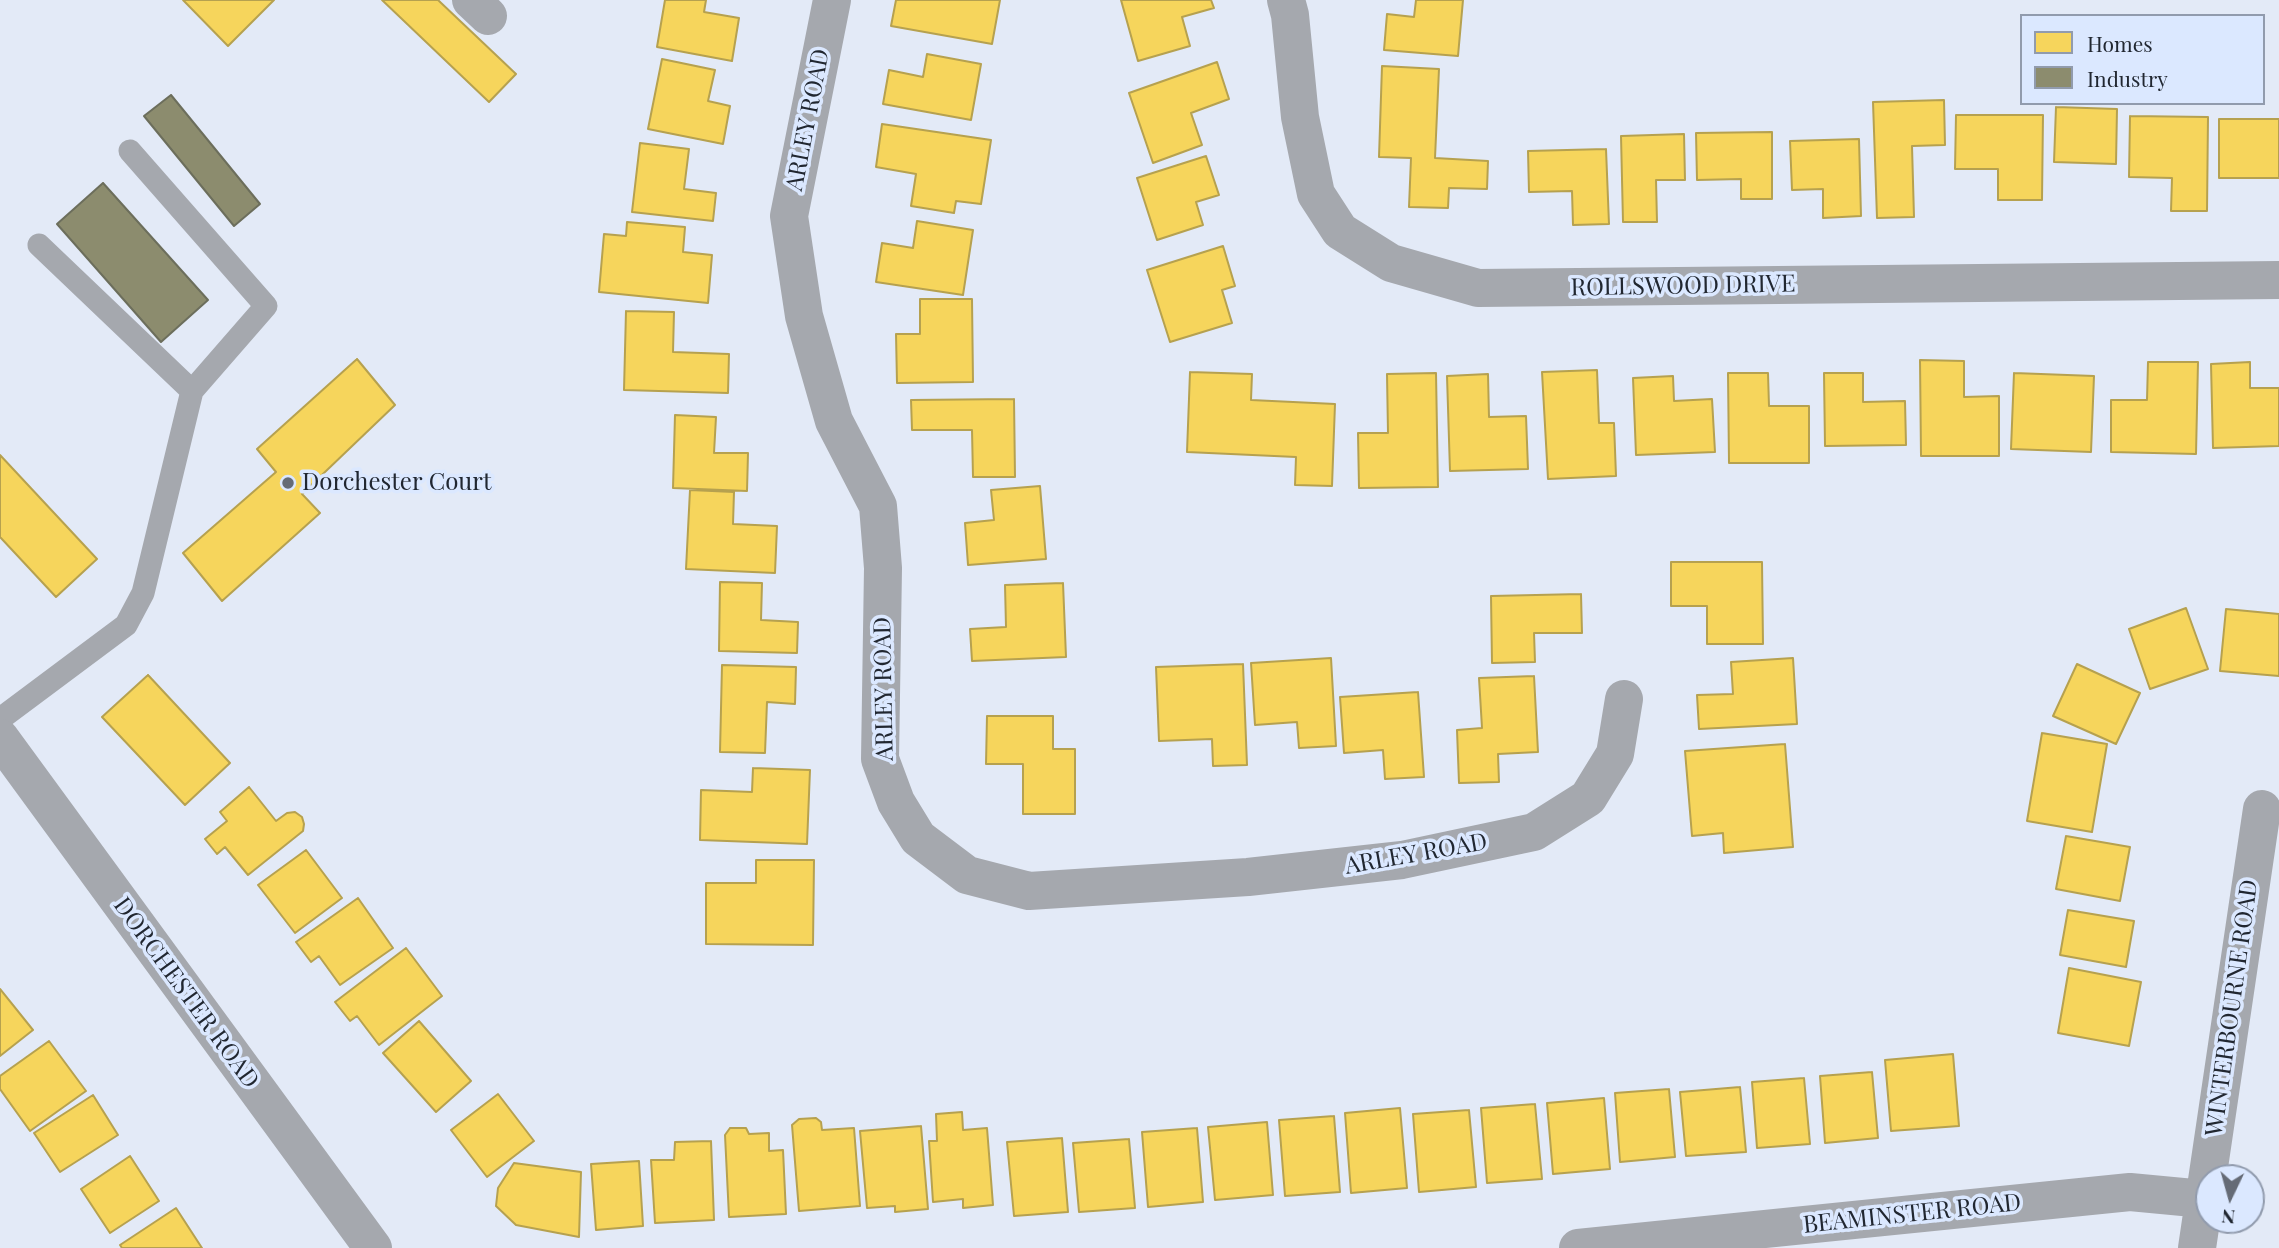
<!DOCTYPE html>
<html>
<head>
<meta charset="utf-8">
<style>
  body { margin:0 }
  #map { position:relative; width:2279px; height:1248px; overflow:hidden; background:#e3eaf7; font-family:"Playfair Display",serif }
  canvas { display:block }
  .legend { position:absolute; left:2020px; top:14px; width:245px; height:91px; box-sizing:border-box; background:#dbe8ff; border:2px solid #919bad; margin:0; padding:9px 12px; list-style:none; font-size:21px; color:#212731 }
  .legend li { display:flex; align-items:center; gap:14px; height:35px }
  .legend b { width:35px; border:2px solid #919bad }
  .north { position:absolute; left:2195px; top:1164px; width:70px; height:70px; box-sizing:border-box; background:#dbe8ff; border:2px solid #919bad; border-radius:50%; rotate:185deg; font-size:19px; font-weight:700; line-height:28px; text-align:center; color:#212731 }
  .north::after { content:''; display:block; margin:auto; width:24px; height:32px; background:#656b76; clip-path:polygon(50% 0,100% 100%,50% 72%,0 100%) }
</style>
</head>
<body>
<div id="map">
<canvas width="2279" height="1248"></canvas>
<ul class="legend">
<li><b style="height:19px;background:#f6d55c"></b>Homes</li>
<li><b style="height:19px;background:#8c8c6e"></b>Industry</li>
</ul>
<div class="north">N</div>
</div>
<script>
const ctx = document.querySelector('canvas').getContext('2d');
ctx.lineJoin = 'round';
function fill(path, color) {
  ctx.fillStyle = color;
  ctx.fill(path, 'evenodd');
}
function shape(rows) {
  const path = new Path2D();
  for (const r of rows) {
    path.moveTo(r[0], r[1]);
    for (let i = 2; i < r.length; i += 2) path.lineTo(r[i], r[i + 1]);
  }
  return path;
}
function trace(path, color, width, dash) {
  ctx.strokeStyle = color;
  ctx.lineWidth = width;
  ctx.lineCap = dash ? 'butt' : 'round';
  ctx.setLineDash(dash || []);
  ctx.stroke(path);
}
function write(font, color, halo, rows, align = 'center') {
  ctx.font = font + ' "Playfair Display",serif';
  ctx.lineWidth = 7;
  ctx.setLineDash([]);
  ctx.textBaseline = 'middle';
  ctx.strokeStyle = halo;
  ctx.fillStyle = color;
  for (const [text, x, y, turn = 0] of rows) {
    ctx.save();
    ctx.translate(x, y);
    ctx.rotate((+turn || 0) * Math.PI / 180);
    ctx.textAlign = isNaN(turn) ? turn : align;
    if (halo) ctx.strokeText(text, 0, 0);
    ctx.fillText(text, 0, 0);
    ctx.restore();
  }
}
const homes = shape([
  [183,0,274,0,228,46,183,0],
  [382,0,438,0,516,74,489,102,382,0],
  [665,0,706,0,704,12,739,18,732,61,657,47,665,0],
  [896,0,1000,0,992,44,891,26,896,0],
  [1121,0,1211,0,1214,8,1182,17,1190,46,1138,61,1121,0],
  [1416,0,1463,0,1458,56,1384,50,1387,14,1414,17,1416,0],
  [927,54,981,64,971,120,883,104,889,70,923,77,927,54],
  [662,59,715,70,708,101,730,106,723,144,648,129,662,59],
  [1217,62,1229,99,1191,113,1202,145,1153,163,1129,93,1217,62],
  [1382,66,1439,69,1435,158,1488,161,1487,189,1449,188,1448,208,1409,207,1411,158,1379,157,1382,66],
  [1944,100,1945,145,1912,146,1914,217,1877,218,1873,102,1944,100],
  [2056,107,2117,109,2116,164,2054,162,2056,107],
  [1956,115,2043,115,2042,200,1998,200,1998,169,1955,169,1956,115],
  [2130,116,2208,117,2207,211,2171,211,2172,178,2129,177,2130,116],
  [2219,119,2279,119,2279,178,2219,178,2219,119],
  [882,124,991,140,981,204,956,201,954,213,911,206,916,174,876,167,882,124],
  [1772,132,1772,199,1741,199,1741,179,1697,180,1696,133,1772,132],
  [1684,134,1685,180,1656,180,1657,222,1623,222,1621,136,1684,134],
  [1859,139,1861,216,1823,218,1823,189,1792,190,1790,141,1859,139],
  [640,143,689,149,684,189,716,193,713,221,632,212,640,143],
  [1606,149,1609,224,1573,225,1572,191,1529,192,1528,151,1606,149],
  [1206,156,1219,195,1196,202,1203,225,1157,240,1137,178,1206,156],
  [917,221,973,230,963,295,876,282,882,243,913,248,917,221],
  [627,222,685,227,683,252,712,255,708,303,599,292,604,234,626,236,627,222],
  [1223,246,1235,286,1222,290,1232,323,1170,342,1147,270,1223,246],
  [920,299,972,299,973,382,897,383,896,334,920,334,920,299],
  [626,311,674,312,673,352,729,354,728,393,624,390,626,311],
  [357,359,395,405,302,494,320,513,222,601,183,553,276,472,257,449,357,359],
  [1920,360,1964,361,1964,397,1999,396,1999,456,1921,456,1920,360],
  [2148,362,2198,362,2196,454,2111,452,2111,400,2147,400,2148,362],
  [2250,362,2250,388,2279,388,2279,446,2213,448,2211,364,2250,362],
  [1597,370,1599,423,1614,423,1616,476,1548,479,1542,372,1597,370],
  [1190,372,1252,374,1251,400,1335,404,1332,486,1295,485,1296,457,1187,452,1190,372],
  [1436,373,1438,487,1359,488,1358,433,1388,433,1387,374,1436,373],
  [1728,373,1768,373,1769,406,1809,406,1809,463,1729,463,1728,373],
  [1824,373,1863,373,1863,402,1905,401,1906,445,1825,446,1824,373],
  [2014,373,2094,376,2091,452,2011,449,2014,373],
  [1488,374,1489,417,1526,416,1528,469,1450,471,1447,376,1488,374],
  [1673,376,1674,401,1712,399,1715,452,1636,455,1633,378,1673,376],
  [1014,399,1015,477,973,477,972,430,912,430,911,400,1014,399],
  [675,415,716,417,714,453,748,453,747,491,673,488,675,415],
  [0,455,97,559,56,597,0,537,0,455],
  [1040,486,1046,559,968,565,965,523,994,520,991,490,1040,486],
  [690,490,734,492,733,524,777,526,775,573,686,569,690,490],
  [1671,562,1762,562,1763,644,1707,644,1707,606,1671,606,1671,562],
  [720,582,762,583,761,620,798,622,797,653,719,651,720,582],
  [1063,583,1066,657,972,661,970,629,1006,627,1005,585,1063,583],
  [1581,594,1582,633,1534,633,1535,662,1492,663,1491,596,1581,594],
  [2186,608,2208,669,2150,689,2129,629,2186,608],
  [2226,609,2279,614,2279,676,2220,671,2226,609],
  [1331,658,1336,746,1299,748,1297,722,1255,725,1251,663,1331,658],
  [1793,658,1797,724,1699,729,1697,695,1733,694,1731,662,1793,658],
  [1243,664,1247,765,1213,766,1212,739,1159,741,1156,667,1243,664],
  [2077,664,2140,693,2116,744,2053,716,2077,664],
  [722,665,796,667,795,704,767,702,765,753,720,752,722,665],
  [148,675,230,763,185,805,102,717,148,675],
  [1534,676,1538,752,1498,754,1499,782,1459,783,1457,730,1482,728,1479,678,1534,676],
  [1418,692,1424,777,1385,779,1383,750,1344,753,1340,697,1418,692],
  [987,716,1053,716,1053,749,1075,749,1075,814,1023,814,1023,764,986,764,987,716],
  [2042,733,2107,744,2092,832,2027,821,2042,733],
  [1785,744,1793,847,1724,853,1723,833,1692,836,1685,751,1785,744],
  [753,768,810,770,807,844,700,840,701,790,752,792,753,768],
  [249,787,276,821,287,813,295,812,302,817,304,824,303,831,248,875,225,847,217,854,205,839,227,821,220,812,249,787],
  [2066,836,2130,847,2120,901,2056,889,2066,836],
  [306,850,342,898,295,933,258,885,306,850],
  [756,860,814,860,813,945,706,944,706,883,756,883,756,860],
  [358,898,393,948,340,985,319,956,311,962,296,942,358,898],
  [2068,910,2134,921,2126,967,2060,955,2068,910],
  [406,948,442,996,379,1045,357,1016,350,1021,335,1002,406,948],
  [2069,968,2141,982,2129,1046,2058,1033,2069,968],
  [0,989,33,1030,0,1056,0,989],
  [419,1021,471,1081,436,1112,383,1053,419,1021],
  [49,1041,86,1091,30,1131,0,1089,0,1076,49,1041],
  [1953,1054,1959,1126,1891,1131,1885,1060,1953,1054],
  [1872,1072,1878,1138,1825,1143,1820,1076,1872,1072],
  [1804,1078,1810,1144,1757,1148,1752,1082,1804,1078],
  [1740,1087,1746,1152,1686,1156,1680,1092,1740,1087],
  [1669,1089,1675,1157,1620,1162,1615,1093,1669,1089],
  [498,1094,534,1141,487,1177,451,1130,498,1094],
  [93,1095,118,1135,60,1172,34,1133,93,1095],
  [1604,1098,1610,1169,1553,1174,1547,1103,1604,1098],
  [1535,1104,1542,1179,1487,1183,1481,1108,1535,1104],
  [1400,1108,1407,1188,1351,1193,1345,1113,1400,1108],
  [1469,1110,1476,1187,1419,1192,1413,1114,1469,1110],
  [962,1112,963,1130,987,1128,993,1205,963,1208,963,1199,933,1202,929,1141,937,1141,936,1114,962,1112],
  [1334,1116,1340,1192,1285,1196,1279,1120,1334,1116],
  [816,1118,821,1122,822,1130,854,1128,860,1206,799,1211,792,1125,799,1119,816,1118],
  [1267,1122,1273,1195,1215,1200,1208,1127,1267,1122],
  [921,1126,928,1209,895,1212,895,1206,867,1208,860,1131,921,1126],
  [730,1128,746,1128,749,1134,769,1133,769,1151,783,1150,786,1214,729,1217,725,1135,730,1128],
  [1197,1128,1203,1202,1148,1207,1142,1132,1197,1128],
  [1062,1138,1068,1212,1014,1216,1007,1142,1062,1138],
  [1129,1139,1135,1208,1079,1212,1073,1143,1129,1139],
  [711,1141,714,1220,655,1223,651,1160,674,1160,675,1142,711,1141],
  [130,1156,159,1201,110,1233,81,1189,130,1156],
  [639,1161,643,1226,596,1230,591,1164,639,1161],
  [514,1163,581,1172,579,1237,516,1225,496,1206,498,1188,514,1163],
  [176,1208,202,1248,122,1248,120,1245,176,1208]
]);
const industry = shape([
  [171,95,260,204,234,226,144,116,171,95],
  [103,183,208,300,161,342,57,224,103,183]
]);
const service = shape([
  [39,245,192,391],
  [0,719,126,625,143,593,192,391,266,306,130,151]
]);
const minor = shape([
  [471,0,488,16],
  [832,0,789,216,804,316,834,421,878,506,883,568,880,759,896,802,918,838,967,875,1029,891,1248,877,1402,860,1534,832,1588,798,1615,754,1624,699],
  [1286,0,1290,15,1300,117,1316,194,1340,231,1391,263,1478,288,2279,280],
  [0,738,373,1248],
  [1578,1248,2130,1192,2204,1199],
  [2197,1248,2262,809]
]);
const markers = [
  [288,483,7,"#656b76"]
];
const streetNames = [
  ["ARLEY ROAD",808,120,-79],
  ["ROLLSWOOD DRIVE",1683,286,-1],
  ["ARLEY ROAD",884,689,-91],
  ["ARLEY ROAD",1416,854,-10],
  ["DORCHESTER ROAD",186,993,54],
  ["WINTERBOURNE ROAD",2232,1008,-82],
  ["BEAMINSTER ROAD",1912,1214,-6]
];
const poiNames = [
  ["Dorchester Court",302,483]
];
fill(homes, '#f6d55c');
trace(homes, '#b6a14f', 2);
fill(industry, '#8c8c6e');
trace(industry, '#6c6e5c', 2);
trace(service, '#a5a8ae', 23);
trace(minor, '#a5a8ae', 38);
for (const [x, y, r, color] of markers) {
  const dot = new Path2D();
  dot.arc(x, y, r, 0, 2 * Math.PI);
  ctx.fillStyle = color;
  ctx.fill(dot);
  trace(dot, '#dbe8ff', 2.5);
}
write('24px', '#212731', '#dbe8ff', streetNames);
write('24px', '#212731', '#dbe8ff', poiNames, 'left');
</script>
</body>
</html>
